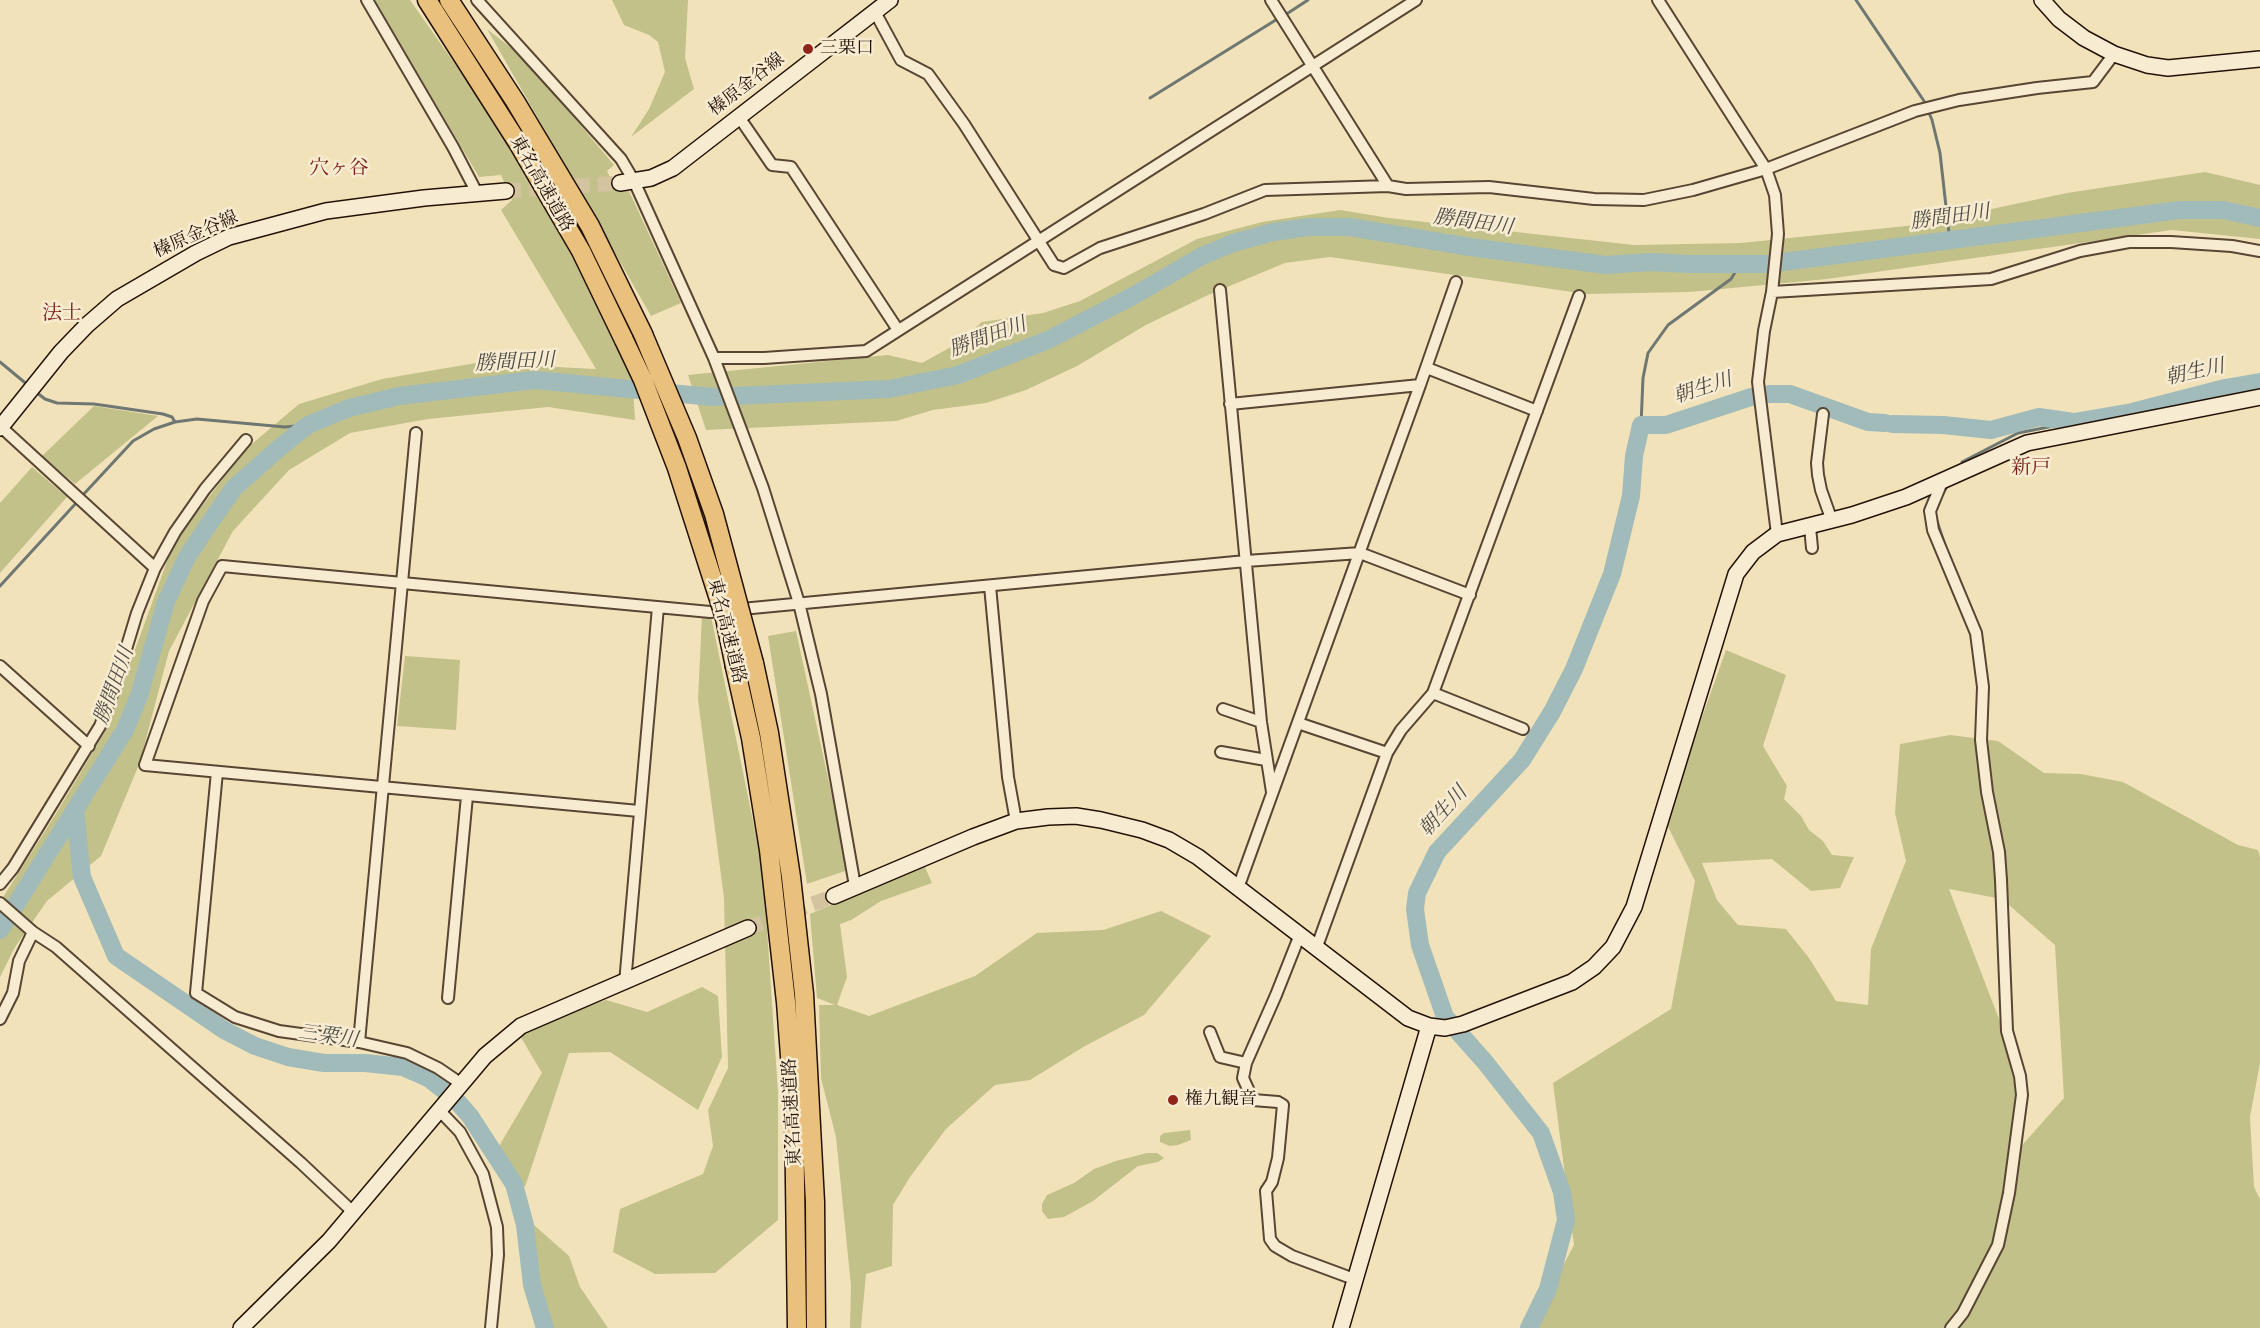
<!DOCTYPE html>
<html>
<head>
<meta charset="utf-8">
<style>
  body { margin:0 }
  canvas { display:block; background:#f2e2ba }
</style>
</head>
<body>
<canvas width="2260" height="1328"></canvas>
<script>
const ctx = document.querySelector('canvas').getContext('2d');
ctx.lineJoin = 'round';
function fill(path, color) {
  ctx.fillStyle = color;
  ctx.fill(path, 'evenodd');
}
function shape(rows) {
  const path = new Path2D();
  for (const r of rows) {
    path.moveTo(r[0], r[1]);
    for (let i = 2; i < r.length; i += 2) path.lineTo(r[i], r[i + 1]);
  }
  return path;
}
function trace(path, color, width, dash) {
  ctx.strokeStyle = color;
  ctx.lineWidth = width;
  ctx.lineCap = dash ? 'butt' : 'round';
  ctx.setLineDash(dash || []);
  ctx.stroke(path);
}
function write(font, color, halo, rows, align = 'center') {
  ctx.font = font + ' "Libre Bodoni","Noto Serif JP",serif';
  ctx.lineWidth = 5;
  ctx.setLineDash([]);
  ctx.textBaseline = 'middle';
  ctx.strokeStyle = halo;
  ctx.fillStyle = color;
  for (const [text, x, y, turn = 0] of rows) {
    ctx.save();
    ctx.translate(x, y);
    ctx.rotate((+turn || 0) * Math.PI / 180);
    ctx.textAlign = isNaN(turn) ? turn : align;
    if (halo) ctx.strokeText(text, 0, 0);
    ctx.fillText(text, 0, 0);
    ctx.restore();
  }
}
const green = shape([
  [375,0,410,0,476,94,562,234,632,373,635,420,548,407,428,419,350,433,289,470,233,531,169,651,140,762,101,856,47,901,15,947,0,977,0,902,57,812,106,730,174,542,246,449,299,404,382,379,476,363,596,369,501,210,512,200,501,175,479,177],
  [612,0,688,0,685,58,694,89,631,137,649,109,665,72,658,42,649,35,624,25],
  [487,29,523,57,614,165,607,171,617,192,629,191,681,303,651,316],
  [2205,172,2260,185,2260,239,2172,230,1827,279,1690,292,1586,294,1330,257,1285,263,1208,295,1146,325,1077,366,1026,390,986,403,933,410,896,421,706,430,688,375,888,355,922,363,958,343,982,322,1043,313,1080,301,1197,239,1262,222,1340,210,1389,218,1634,245,1741,243,1916,225,2067,193],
  [94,406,158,416,75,484,42,456],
  [32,467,67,497,0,573,0,503],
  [702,615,711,616,763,870,778,1092,778,1220,715,1273,655,1274,613,1252,620,1209,703,1174,713,1146,708,1110,728,1068,724,898,698,700],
  [796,631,848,870,807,884,768,636],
  [1726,650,1786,675,1763,746,1787,786,1784,799,1801,816,1809,830,1823,841,1832,855,1854,857,1840,888,1811,891,1772,859,1702,863,1717,900,1738,925,1786,929,1809,958,1836,1001,1868,1005,1871,949,1906,861,1895,813,1900,744,1950,735,1998,741,2044,773,2081,774,2123,782,2238,845,2258,850,2260,857,2260,1063,2250,1117,2254,1187,2260,1199,2260,1328,1530,1328,1574,1245,1553,1083,1671,1009,1695,881,1665,821],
  [1949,889,2002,899,2055,945,2064,1098,2016,1152,2014,1058],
  [405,656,460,660,456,730,397,726],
  [924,865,932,883,881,901,851,920,840,924,847,977,837,1005,869,1016,975,976,1037,933,1103,930,1161,911,1211,936,1144,1015,1085,1046,1030,1080,995,1085,946,1129,910,1177,893,1205,892,1266,866,1274,861,1328,850,1328,851,1286,836,1137,821,1078,819,1005,835,1005,817,998,810,914],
  [702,987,718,996,722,1057,698,1110,610,1052,569,1053,525,1187,498,1148,542,1073,519,1034,556,1018,606,1000,647,1012],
  [1190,1130,1191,1140,1178,1145,1170,1146,1160,1142,1160,1136,1164,1133],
  [1147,1153,1157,1153,1164,1158,1158,1162,1138,1166,1093,1201,1064,1217,1048,1219,1042,1211,1042,1204,1047,1195,1074,1183,1094,1169,1116,1161],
  [525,1217,569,1256,580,1287,608,1328,543,1328,539,1321]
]);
const stream = shape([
  [1856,0,1924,101,1932,120,1940,153,1950,242],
  [1285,15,1308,0],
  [1150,98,1279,18],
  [0,362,29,386],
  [36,392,45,399,57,403,94,404,163,414,172,417,175,422],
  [1641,425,1643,378,1648,353,1668,325,1731,279,1740,264],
  [1962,462,2018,433,2074,422],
  [1942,495,1946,488],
  [82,496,133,441,154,429,175,422,197,419,285,427,308,425],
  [1935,515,1947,551],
  [0,586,78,501]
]);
const river = shape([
  [1769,394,1790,394,1868,422,1885,423],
  [1892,424,1943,425,1991,430,2039,417,2074,422,2132,412,2225,388,2260,382],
  [75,810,82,877,116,956,224,1030,255,1046,288,1057,324,1063,365,1063,403,1067,428,1078,455,1099,470,1116,514,1184,525,1225,532,1285,545,1328],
  [0,930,125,730,139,696,166,602,187,557,209,524,234,488,278,449,308,425,349,408,399,396,535,380,712,397,889,389,958,375,1048,340,1133,296,1202,256,1233,243,1273,232,1309,227,1349,227,1470,247,1606,265,1651,262,1689,264,1768,264,2180,210,2223,210,2260,218],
  [1529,1328,1548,1289,1566,1220,1562,1192,1541,1133,1485,1062,1445,1017,1420,945,1415,909,1417,893,1437,852,1522,760,1552,712,1574,669,1612,574,1631,496,1634,456,1641,425,1666,425,1751,397]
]);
const secondaryTunnel = shape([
  [506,191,620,183],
  [748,928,834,896]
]);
const street = shape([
  [367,0,453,147,477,193],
  [477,0,621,159,634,181,714,358,763,488,799,603,821,694,855,886],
  [1271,0,1388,186],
  [1658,0,1766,169,1775,195,1778,234,1772,292,1764,331,1758,382,1777,534],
  [875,12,901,60,928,74,964,124,1054,265,1064,268,1100,248,1204,214,1265,190,1388,186,1406,189,1489,187,1594,199,1644,200,1693,190,1766,169,1915,111,1959,100,2037,88,2093,82,2114,54],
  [739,117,772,165,791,167,898,330],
  [1220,290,1261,722,1272,792],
  [1772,292,1991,279,2080,251,2129,242,2171,242,2232,246,2260,251],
  [714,358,764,358,866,351,1416,0],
  [1427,368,1537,411],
  [1230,404,1420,385,1456,282],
  [1823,414,1817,463,1818,475,1821,490,1832,521],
  [1,427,155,568],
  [1942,482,1930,511,1933,530,1976,633,1983,687,1981,740,1987,792,1999,852,2001,880,2007,1031,2020,1076,2022,1095,2009,1193,1998,1245,1963,1313,1951,1328],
  [1810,527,1812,548],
  [990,586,1008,777,1016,821],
  [0,666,89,746],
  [1433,693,1523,729],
  [1223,709,1261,722],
  [1298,723,1387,753],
  [1221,752,1266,760],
  [217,772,196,993,235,1017,279,1031,359,1042,407,1053,438,1068,460,1083],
  [639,811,145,765,203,601,222,566,710,612,1246,561,1360,553,1470,595],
  [0,884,13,868,100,726,113,692,137,613,155,568,175,532,205,489,246,440],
  [1238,888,1420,385],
  [0,903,33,932,56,947,301,1163,353,1212],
  [1299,937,1276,995,1246,1063,1243,1078,1253,1100,1278,1102,1283,1105,1278,1158,1272,1182,1266,1191,1270,1239,1275,1246,1292,1256,1354,1279],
  [1316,949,1387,753,1401,730,1433,693,1579,296],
  [625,983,658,607],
  [448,998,467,796],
  [0,1019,13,993,19,961,33,932],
  [1210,1032,1220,1057,1246,1063],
  [359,1042,416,433],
  [439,1110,460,1132,483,1174,497,1227,498,1255,491,1328]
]);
const secondary = shape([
  [2042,0,2059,19,2084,38,2114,54,2147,65,2168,68,2260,59],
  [620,183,651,178,673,168,890,0],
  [0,428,61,352,87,325,117,299,196,253,229,237,326,211,424,198,506,191],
  [834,896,973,837,1016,821,1048,817,1076,816,1101,820,1142,830,1169,840,1198,857,1408,1018,1429,1026,1445,1028,1463,1024,1572,982,1594,967,1613,947,1634,907,1736,574,1753,552,1777,534,1852,515,1906,497,2027,443,2260,397],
  [241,1328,329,1241,485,1056,521,1026,748,928],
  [1341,1328,1429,1026]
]);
const highway = shape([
  [427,0,518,143,581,251,624,340],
  [449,0,515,101,590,226,643,334],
  [754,663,769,733,791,877,804,994,815,1202,816,1328],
  [735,667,751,738,769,850,786,1002,794,1110,797,1328]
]);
const highwayBridge = shape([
  [643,334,687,438,714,514,754,663],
  [624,340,643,380,677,468,725,618,735,667]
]);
const markers = [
  [808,49,6,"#8f2418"],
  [1173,1100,6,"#8f2418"]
];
const poiNames = [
  ["三栗口",820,49],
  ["権九観音",1185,1100]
];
const streetNames = [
  ["榛原金谷線",747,85,-38],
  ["東名高速道路",541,184,60],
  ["榛原金谷線",196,235,-24],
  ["東名高速道路",726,631,76],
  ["東名高速道路",793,1112,-93]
];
const neighbourhoodNames = [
  ["穴ヶ谷",339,169],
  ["法士",62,314],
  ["新戸",2031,468]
];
const waterNames = [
  ["勝間田川",1950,218,-8],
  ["勝間田川",1473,223,8],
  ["勝間田川",988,338,-20],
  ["勝間田川",515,363,-3],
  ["朝生川",2195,373,-12],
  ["朝生川",1703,389,-18],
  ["勝間田川",115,686,-70],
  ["朝生川",1444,812,-48],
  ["三栗川",328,1037,8]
];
fill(green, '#c2c18a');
trace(stream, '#6e7772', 3);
trace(river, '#a0bbba', 18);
trace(secondaryTunnel, '#d3c39f', 15, [15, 8]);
trace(street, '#584533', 14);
trace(secondary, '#241106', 18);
trace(highway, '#241106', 21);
trace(street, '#f7ecd2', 10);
trace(secondary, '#f7ecd2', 15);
trace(highway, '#e9c17d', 18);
trace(highwayBridge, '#241106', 21, []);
trace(highwayBridge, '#e9c17d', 18);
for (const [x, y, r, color] of markers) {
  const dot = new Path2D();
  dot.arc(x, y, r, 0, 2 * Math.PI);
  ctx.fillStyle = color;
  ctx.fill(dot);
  trace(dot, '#f7ecd2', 2);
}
write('18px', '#241106', '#f7ecd2', poiNames, 'left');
write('18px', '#241106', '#f7ecd2', streetNames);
write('20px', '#7a1f14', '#f7ecd2', neighbourhoodNames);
write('italic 20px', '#4f4c45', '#f7ecd2', waterNames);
</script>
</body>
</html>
